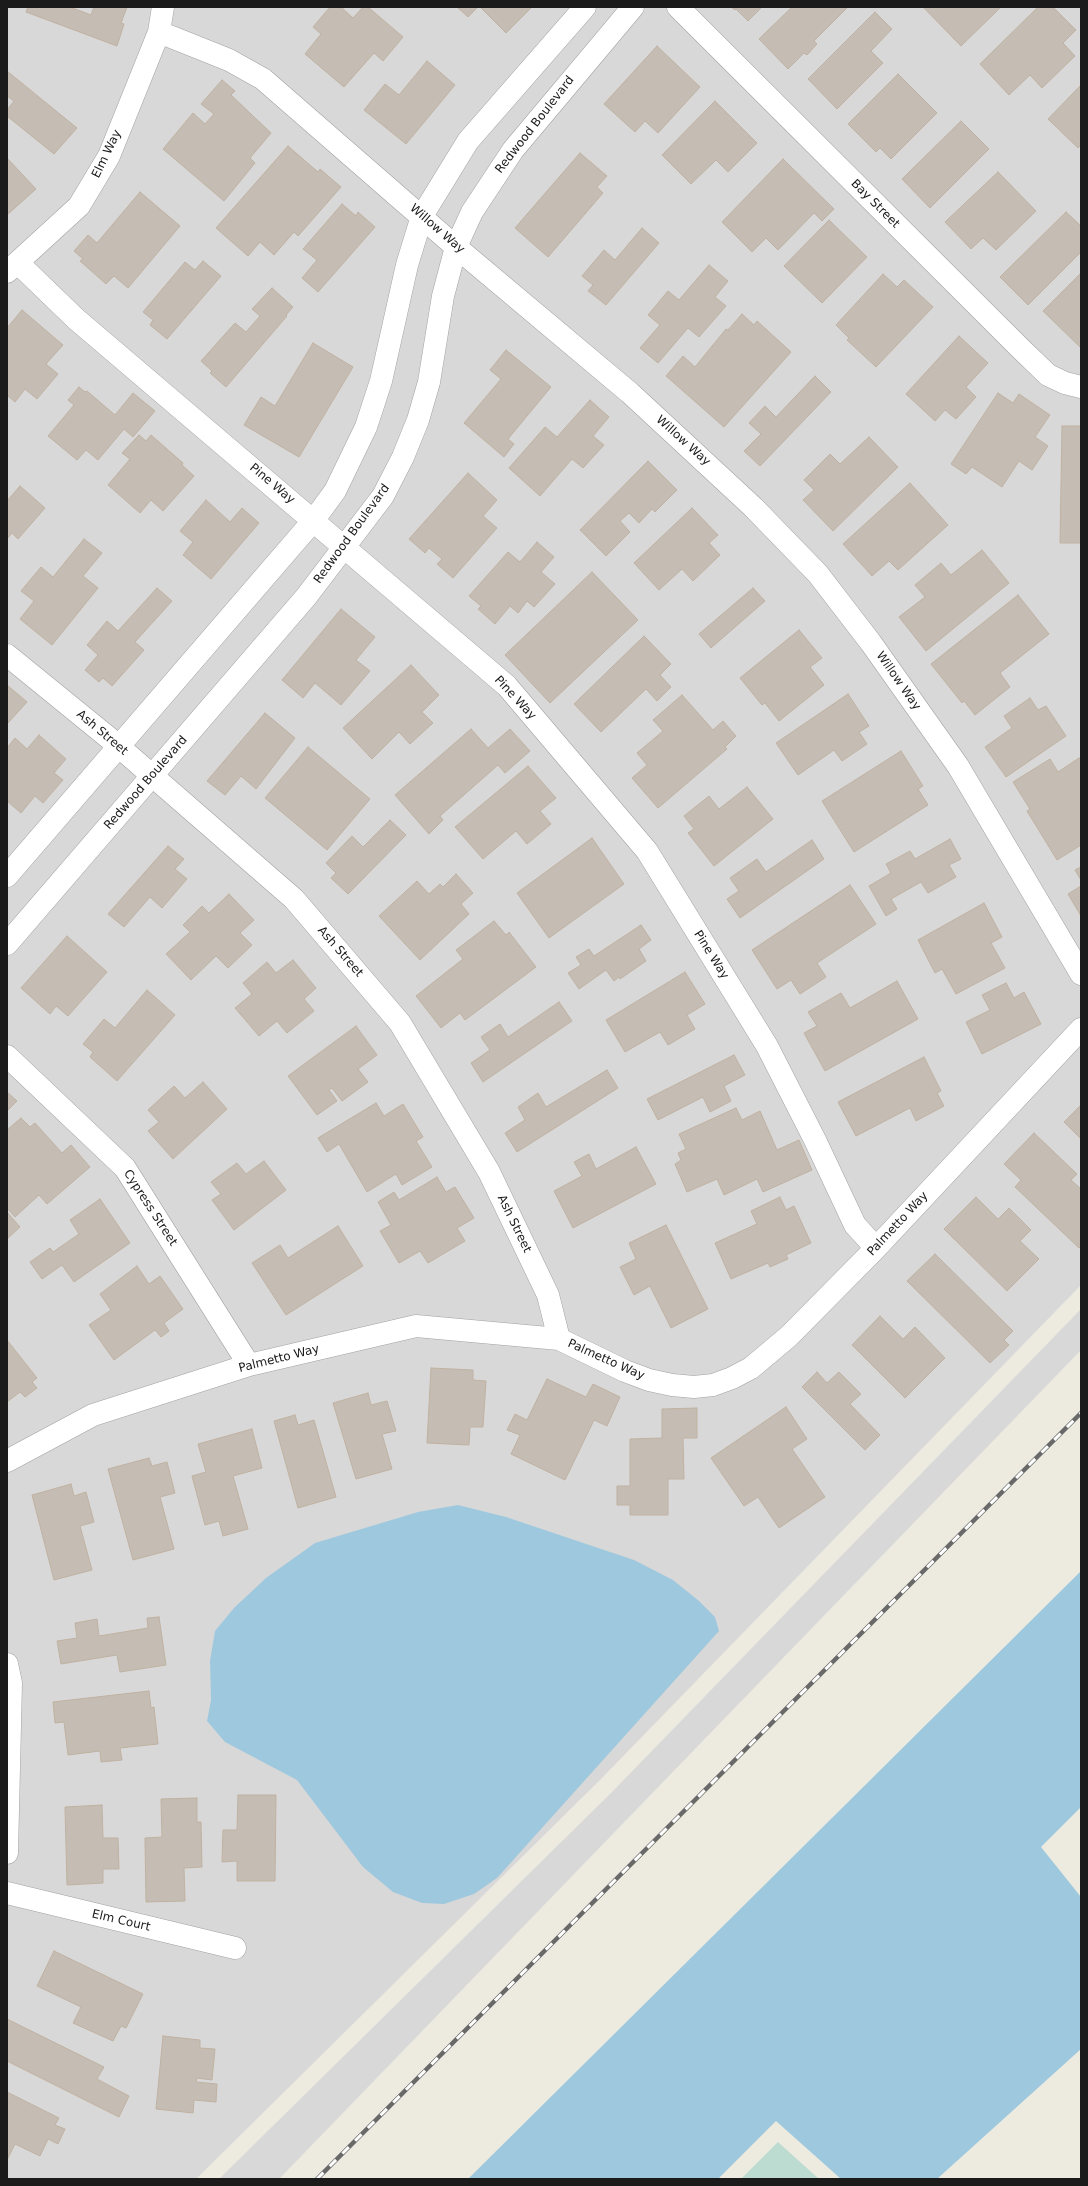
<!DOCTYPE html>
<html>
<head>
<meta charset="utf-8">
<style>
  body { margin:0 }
  #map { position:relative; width:1088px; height:2186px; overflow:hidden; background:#edebe0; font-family:"DejaVu Sans",sans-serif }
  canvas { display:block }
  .frame { position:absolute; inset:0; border:8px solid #1b1b1b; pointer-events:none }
</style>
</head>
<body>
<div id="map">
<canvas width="1088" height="2186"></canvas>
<div class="frame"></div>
</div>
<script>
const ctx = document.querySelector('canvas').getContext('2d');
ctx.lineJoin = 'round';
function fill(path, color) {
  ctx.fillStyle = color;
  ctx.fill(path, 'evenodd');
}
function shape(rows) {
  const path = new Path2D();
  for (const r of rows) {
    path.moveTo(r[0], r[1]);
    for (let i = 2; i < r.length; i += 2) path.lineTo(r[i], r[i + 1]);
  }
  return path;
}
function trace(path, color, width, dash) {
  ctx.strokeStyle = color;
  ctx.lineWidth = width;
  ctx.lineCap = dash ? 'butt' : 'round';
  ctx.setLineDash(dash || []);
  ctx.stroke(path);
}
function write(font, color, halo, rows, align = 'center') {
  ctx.font = font + ' "DejaVu Sans",sans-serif';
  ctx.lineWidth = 3;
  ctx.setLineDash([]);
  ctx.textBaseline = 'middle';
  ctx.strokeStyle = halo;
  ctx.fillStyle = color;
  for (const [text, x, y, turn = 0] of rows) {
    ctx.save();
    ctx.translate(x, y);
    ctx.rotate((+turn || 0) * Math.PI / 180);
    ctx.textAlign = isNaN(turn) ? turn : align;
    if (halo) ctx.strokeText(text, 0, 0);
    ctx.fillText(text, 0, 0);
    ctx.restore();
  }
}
const residential = shape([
  [7,7,1081,7,1081,1285,600,1780,196,2179,7,2179],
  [1081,1309,1081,1350,279,2179,219,2179,612,1792]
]);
const wetland = shape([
  [778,2142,819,2179,741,2179]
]);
const water = shape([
  [458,1505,506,1517,634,1560,673,1580,699,1601,715,1617,719,1631,497,1878,474,1894,444,1904,422,1903,393,1892,363,1867,297,1780,225,1742,207,1721,211,1700,210,1661,215,1631,234,1608,266,1578,315,1543,418,1512],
  [1081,1571,1081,1807,1041,1847,1081,1897,1081,2049,937,2179,841,2179,776,2121,718,2179,468,2179]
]);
const building = shape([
  [28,7,70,7,91,15,94,7,127,7,121,23,124,24,117,46,26,12,28,7],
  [330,7,341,7,353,18,363,7,368,7,403,37,383,61,374,53,344,87,305,54,321,34,313,27,330,7],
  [457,7,478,7,468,17,457,7],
  [480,7,532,7,506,33,480,7],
  [731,7,762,7,748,21,736,9,735,10,731,7],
  [792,7,848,7,814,41,817,44,807,55,804,53,788,69,759,39,792,7],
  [923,7,1001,7,961,46,923,7],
  [1038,7,1053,7,1076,30,1063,43,1075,56,1042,88,1030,75,1009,95,980,64,1038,7],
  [875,12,892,29,871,51,883,63,837,109,808,79,875,12],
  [657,46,700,87,658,133,645,121,635,132,604,104,657,46],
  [427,61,455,85,406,144,364,110,385,84,399,95,427,61],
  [7,71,77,128,54,154,7,116,7,110,14,101,7,96,7,71],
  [898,74,937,113,891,159,880,148,876,152,848,124,898,74],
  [222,80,235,91,231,95,271,133,250,158,255,163,224,201,163,149,193,113,205,124,214,114,201,104,222,80],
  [1081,85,1081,145,1078,148,1048,119,1081,85],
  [715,101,757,143,728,172,716,160,691,184,662,155,715,101],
  [961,121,989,149,930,208,902,179,961,121],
  [288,146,318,172,320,169,341,187,298,236,294,232,274,255,260,242,248,256,216,228,288,146],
  [580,153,607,176,597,187,603,193,548,257,515,228,580,153],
  [7,158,36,189,7,215,7,158],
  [783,159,834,209,822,221,814,213,778,250,766,238,752,252,722,222,783,159],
  [998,172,1036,211,996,250,983,238,971,249,945,222,998,172],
  [140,192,180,226,128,288,114,276,106,284,80,261,83,259,74,251,88,235,97,243,140,192],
  [342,204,356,216,358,212,375,227,318,292,302,278,317,260,303,249,342,204],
  [1066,212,1081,226,1081,252,1028,305,1000,277,1066,212],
  [829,220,867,257,822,303,784,266,829,220],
  [642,228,659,243,606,305,588,291,593,285,582,276,604,250,615,260,642,228],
  [203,261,221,276,167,339,150,325,153,320,143,312,185,262,195,270,203,261],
  [709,265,728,281,715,297,726,306,699,337,688,328,658,363,640,348,660,325,648,315,668,291,679,300,709,265],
  [1081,273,1081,348,1043,311,1081,273],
  [883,274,897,287,904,280,933,307,876,367,847,340,849,338,836,325,883,274],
  [272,288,293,307,286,315,287,316,226,387,210,373,212,371,201,361,235,323,246,332,260,316,252,309,272,288],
  [22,310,63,345,46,364,58,374,37,399,25,389,15,402,7,395,7,328,22,310],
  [742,314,754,325,757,321,791,352,724,427,666,376,683,356,695,367,726,329,728,330,742,314],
  [959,336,988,363,966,387,976,397,956,419,945,410,935,421,906,394,959,336],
  [313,343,353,367,299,457,244,425,261,397,275,406,313,343],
  [506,350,551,387,508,439,514,444,504,457,464,423,501,379,490,370,506,350],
  [815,376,831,392,760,466,744,451,761,434,749,423,765,406,776,417,815,376],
  [79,387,85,392,87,391,115,415,133,393,155,411,133,437,124,429,98,460,86,450,77,460,48,436,74,405,68,400,79,387],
  [998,393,1013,403,1019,394,1050,415,1035,437,1048,446,1032,470,1019,461,1002,487,972,467,966,474,951,464,998,393],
  [590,400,609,417,593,436,604,445,583,468,572,459,540,496,509,468,545,427,557,437,590,400],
  [1062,426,1081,426,1081,543,1060,543,1062,426],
  [139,435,146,441,151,435,183,463,182,465,194,476,163,511,151,500,140,513,108,485,130,459,122,453,139,435],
  [869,437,898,467,833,531,803,500,814,490,804,480,830,454,840,464,869,437],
  [648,461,677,490,655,512,652,509,639,523,629,513,620,521,630,532,606,556,580,530,648,461],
  [468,473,497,500,483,516,497,528,453,578,437,564,442,559,429,548,425,553,409,539,468,473],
  [910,483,948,525,898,570,889,561,872,576,843,544,910,483],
  [20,486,45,508,18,539,12,533,7,539,7,501,20,486],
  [206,500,230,522,242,508,259,523,211,579,183,555,193,542,180,531,206,500],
  [692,508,718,535,709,543,720,555,693,581,682,569,659,590,634,563,692,508],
  [84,539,102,553,83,576,98,588,52,645,20,619,34,601,21,591,41,567,53,577,84,539],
  [537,542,554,557,541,572,555,584,534,607,527,601,518,613,510,606,495,624,478,609,481,606,469,596,508,552,520,562,537,542],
  [982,550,1009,583,926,651,899,617,925,597,915,585,941,563,951,575,982,550],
  [592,572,638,620,550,703,505,655,592,572],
  [157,588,172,601,135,642,144,650,112,686,103,678,99,682,85,670,98,655,87,645,107,621,118,631,157,588],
  [753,588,765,601,711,648,699,634,753,588],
  [1018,595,1049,634,1000,673,1010,687,975,715,964,701,962,703,931,664,1018,595],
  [341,609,375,637,356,660,370,671,341,705,315,683,303,698,282,680,341,609],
  [799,630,822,658,810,667,824,685,779,721,765,703,762,705,740,678,799,630],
  [644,636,671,664,660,675,671,687,657,701,646,689,601,732,574,704,644,636],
  [411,665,439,695,422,712,433,723,410,744,399,732,372,759,343,728,411,665],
  [7,685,27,702,7,724,7,685],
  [848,694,869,726,859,732,867,744,842,761,834,750,798,775,776,743,848,694],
  [682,695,713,730,723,721,736,736,725,747,727,749,658,808,632,778,647,765,637,753,663,731,653,720,682,695],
  [1030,698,1038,710,1046,706,1066,736,1006,777,985,747,1012,728,1004,716,1030,698],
  [265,713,295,738,256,789,241,776,225,795,207,781,265,713],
  [471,729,488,748,510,729,530,751,505,773,498,765,440,816,443,820,429,834,395,795,471,729],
  [39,735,66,759,54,773,63,780,43,803,35,796,21,813,7,801,7,748,15,738,27,749,39,735],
  [308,747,370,799,327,850,265,798,308,747],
  [901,751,923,786,918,789,928,805,854,852,822,801,901,751],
  [1079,758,1081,761,1081,845,1057,860,1027,811,1030,809,1013,782,1050,759,1058,772,1079,758],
  [528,766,556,798,540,811,551,824,527,844,516,831,483,859,455,827,528,766],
  [747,787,773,819,714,866,688,833,694,829,684,816,709,796,719,809,747,787],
  [390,820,406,835,348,894,331,878,336,873,326,863,352,836,363,847,390,820],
  [592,838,624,884,549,938,517,893,592,838],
  [950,839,961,859,949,865,956,877,928,893,921,882,891,899,897,909,886,916,869,886,891,873,886,864,910,851,915,859,950,839],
  [812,840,824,859,740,918,727,899,739,891,730,878,757,859,766,872,812,840],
  [168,846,184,859,175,869,187,879,162,908,150,897,124,927,108,914,168,846],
  [1081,867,1081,880,1075,870,1081,867],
  [456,874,473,893,461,904,469,914,420,960,379,916,417,881,429,894,440,884,443,887,456,874],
  [850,885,876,924,817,963,826,977,800,994,791,980,777,989,752,950,850,885],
  [1081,886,1081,916,1068,894,1081,886],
  [229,894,254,920,240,933,252,945,228,968,216,956,191,980,166,954,190,932,183,925,202,906,209,913,229,894],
  [984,903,1002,937,991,943,1005,968,956,994,942,969,935,973,918,940,984,903],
  [494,921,506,935,509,932,536,967,465,1020,460,1013,441,1028,416,996,463,959,456,950,494,921],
  [641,925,651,940,639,949,646,961,620,979,619,977,614,981,606,970,579,989,568,973,581,965,576,957,589,949,594,956,641,925],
  [67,936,107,972,68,1016,56,1006,50,1014,21,988,67,936],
  [293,960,316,988,304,999,314,1011,287,1033,277,1021,259,1036,235,1008,252,994,243,983,267,962,276,973,293,960],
  [685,972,705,1004,687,1015,695,1029,668,1045,660,1032,625,1052,606,1020,685,972],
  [897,981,918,1019,825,1071,804,1033,817,1026,808,1012,841,993,850,1008,897,981],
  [1006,983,1014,998,1024,992,1041,1024,982,1054,966,1022,990,1010,982,995,1006,983],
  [147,990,175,1015,117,1081,90,1057,93,1052,83,1044,104,1019,115,1028,147,990],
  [559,1002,572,1021,483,1082,471,1063,490,1050,481,1037,500,1024,508,1037,559,1002],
  [356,1026,377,1055,358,1069,368,1082,342,1101,332,1088,329,1090,337,1101,317,1115,288,1076,356,1026],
  [734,1055,745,1075,724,1086,731,1101,710,1112,703,1097,658,1120,647,1099,734,1055],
  [924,1057,941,1091,937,1093,944,1106,916,1121,910,1108,856,1136,838,1102,924,1057],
  [607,1070,618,1088,517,1152,505,1133,525,1120,518,1107,538,1093,546,1107,607,1070],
  [203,1082,227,1109,173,1159,148,1131,159,1122,148,1110,174,1086,185,1098,203,1082],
  [7,1092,17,1101,7,1111,7,1092],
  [376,1103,384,1116,403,1104,423,1137,416,1141,432,1167,402,1185,396,1174,367,1192,339,1144,327,1152,318,1138,376,1103],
  [1081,1105,1081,1139,1064,1122,1081,1105],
  [736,1108,742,1120,760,1111,777,1150,799,1140,812,1170,763,1192,757,1179,724,1195,717,1179,687,1192,675,1164,681,1160,678,1153,686,1149,679,1134,736,1108],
  [21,1118,30,1127,35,1123,62,1153,71,1145,90,1167,47,1204,39,1195,15,1217,7,1208,7,1130,21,1118],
  [1034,1133,1077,1174,1071,1180,1081,1189,1081,1246,1079,1248,1015,1187,1021,1180,1004,1164,1034,1133],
  [636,1147,656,1184,573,1228,554,1191,582,1176,574,1162,589,1154,596,1169,636,1147],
  [264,1161,286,1190,234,1230,212,1200,221,1194,211,1182,237,1163,246,1174,264,1161],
  [437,1177,446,1192,455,1187,474,1218,457,1228,465,1241,428,1263,420,1251,399,1263,380,1231,391,1225,378,1202,394,1192,399,1200,437,1177],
  [780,1197,786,1210,794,1206,811,1243,786,1255,788,1259,770,1267,768,1263,731,1279,715,1243,757,1224,751,1211,780,1197],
  [976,1197,998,1219,1009,1208,1031,1230,1020,1241,1039,1259,1007,1291,944,1229,976,1197],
  [100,1199,130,1243,74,1282,62,1265,42,1279,30,1262,50,1248,53,1252,79,1234,70,1220,100,1199],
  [7,1212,20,1227,7,1239,7,1212],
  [666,1225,708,1309,671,1328,650,1286,634,1295,620,1267,636,1259,629,1243,666,1225],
  [338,1226,363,1266,286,1315,252,1263,280,1245,288,1258,338,1226],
  [935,1254,1013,1331,1004,1340,1009,1345,990,1363,907,1281,935,1254],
  [137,1266,149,1284,160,1276,183,1309,164,1323,169,1331,161,1337,155,1330,114,1360,89,1325,111,1310,100,1294,137,1266],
  [880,1316,903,1339,915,1327,945,1358,905,1398,852,1345,880,1316],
  [7,1340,37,1378,32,1382,37,1388,25,1397,20,1392,7,1402,7,1340],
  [431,1368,473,1370,473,1380,486,1381,483,1427,470,1427,469,1445,427,1443,431,1368],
  [817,1372,827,1383,839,1372,861,1394,850,1404,880,1435,865,1450,802,1387,817,1372],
  [547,1379,586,1397,593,1384,620,1397,607,1426,594,1420,565,1480,511,1454,520,1435,507,1430,515,1414,527,1420,547,1379],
  [368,1393,371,1405,387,1401,396,1431,382,1434,392,1469,356,1479,333,1403,368,1393],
  [786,1407,807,1439,792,1449,825,1497,779,1528,758,1497,744,1506,711,1458,786,1407],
  [697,1408,697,1438,683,1438,684,1479,668,1479,668,1515,630,1515,630,1505,617,1505,617,1486,630,1486,630,1439,662,1438,662,1409,697,1408],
  [295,1415,298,1425,314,1420,336,1497,298,1508,274,1421,295,1415],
  [252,1429,262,1468,233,1476,248,1529,223,1536,219,1521,205,1525,192,1476,206,1472,198,1444,252,1429],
  [149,1458,152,1466,167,1462,175,1493,160,1497,174,1549,133,1560,108,1469,149,1458],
  [71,1484,74,1496,86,1492,94,1522,80,1526,92,1570,54,1580,32,1495,71,1484],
  [159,1617,166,1665,120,1672,117,1655,61,1664,57,1641,77,1638,75,1623,97,1619,99,1636,148,1628,147,1618,159,1617],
  [149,1691,151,1708,154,1707,158,1744,120,1748,122,1760,101,1762,100,1751,68,1755,64,1722,55,1723,53,1702,149,1691],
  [238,1795,276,1795,275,1881,237,1881,237,1861,222,1862,223,1830,237,1830,238,1795],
  [197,1798,197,1822,201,1822,202,1867,184,1868,185,1901,146,1902,145,1838,162,1837,161,1799,197,1798],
  [102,1805,103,1838,118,1838,119,1869,103,1869,103,1883,67,1885,65,1807,102,1805],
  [54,1951,143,1994,126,2028,121,2026,113,2041,73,2023,81,2007,37,1986,54,1951],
  [7,2019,104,2067,97,2079,129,2096,119,2117,7,2061,7,2019],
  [163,2036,200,2040,200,2048,215,2049,212,2080,197,2078,196,2082,217,2084,216,2102,194,2100,193,2113,156,2109,163,2036],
  [7,2092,59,2118,55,2125,65,2129,58,2144,48,2139,40,2156,15,2144,7,2160,7,2092]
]);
const minor = shape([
  [678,7,1021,349,1048,375,1065,383,1081,387],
  [159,32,229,60,263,79,456,247,630,393,753,507,818,574,871,643,958,766,1081,974],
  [18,263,76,319,507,686,647,851,767,1046,815,1140,855,1225,876,1248],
  [7,272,79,206,109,156,159,32,163,7],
  [7,655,109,738,294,899,400,1023,489,1172,548,1295,559,1339],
  [7,876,313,521,335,491,366,427,381,381,407,265,422,216,468,141,585,7],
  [7,944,306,597,383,496,403,457,418,420,429,382,443,296,456,247,472,212,513,150,633,7],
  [7,1056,125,1168,249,1365],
  [7,1461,93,1415,249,1365,416,1326,559,1339,625,1371,649,1380,672,1385,694,1387,713,1385,732,1378,751,1368,789,1336,876,1248,1081,1029],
  [7,1664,11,1683,7,1853],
  [7,1893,235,1948]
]);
const rail = shape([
  [317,2179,1081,1413]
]);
const streetNames = [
  ["Redwood Boulevard",535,125,-52],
  ["Elm Way",107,154,-64],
  ["Bay Street",875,204,45],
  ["Willow Way",437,229,41],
  ["Willow Way",683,441,42],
  ["Pine Way",272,484,40],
  ["Redwood Boulevard",352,534,-54],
  ["Willow Way",898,681,55],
  ["Pine Way",515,698,47],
  ["Ash Street",102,733,40],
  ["Redwood Boulevard",146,783,-49],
  ["Ash Street",340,952,49],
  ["Pine Way",711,955,58],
  ["Cypress Street",150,1208,57],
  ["Ash Street",514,1224,64],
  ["Palmetto Way",898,1224,-47],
  ["Palmetto Way",279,1359,-14],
  ["Palmetto Way",606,1360,24],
  ["Elm Court",121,1921,13]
];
fill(residential, '#d9d8d8');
fill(wetland, '#bcdcd1');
fill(water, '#9ec8de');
fill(building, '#c5bdb3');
trace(building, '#c0b2a2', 1);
trace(minor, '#a2a2a2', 23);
trace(minor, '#fff', 22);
trace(rail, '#696969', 4.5);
trace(rail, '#fff', 3, [9]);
write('12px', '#1b1b1b', '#fff', streetNames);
</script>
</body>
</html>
